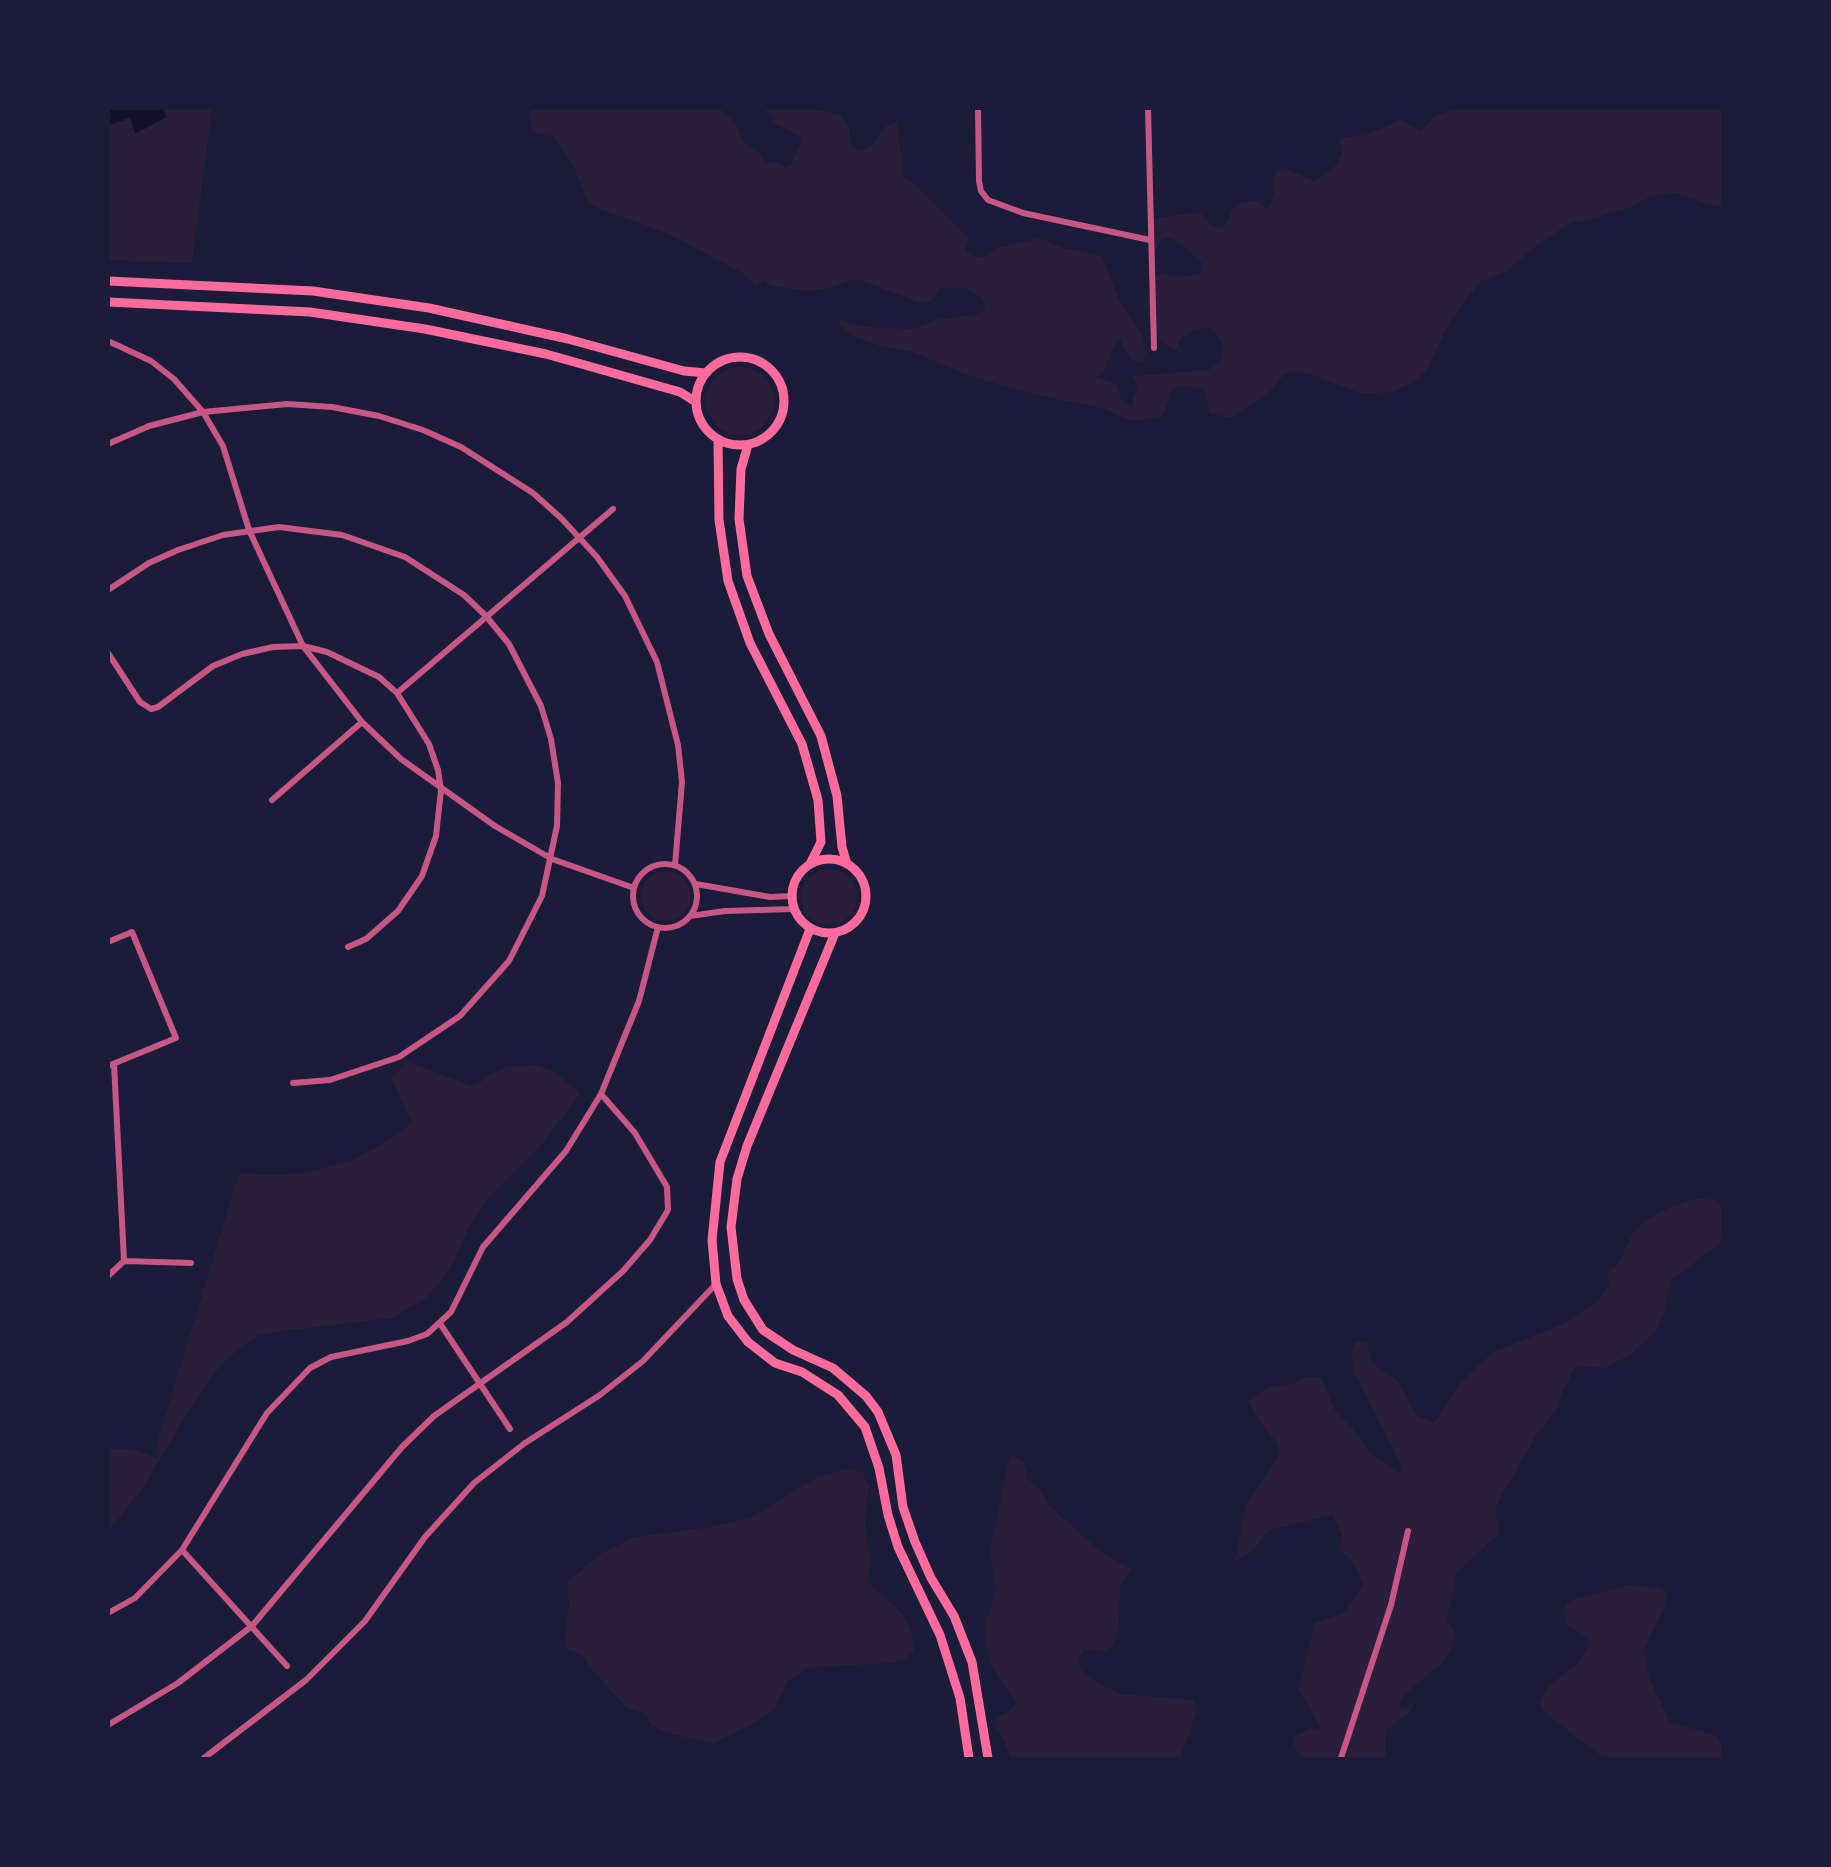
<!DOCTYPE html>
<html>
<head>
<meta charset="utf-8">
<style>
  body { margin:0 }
  #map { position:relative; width:1831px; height:1867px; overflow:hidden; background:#1b1b3a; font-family:Overpass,sans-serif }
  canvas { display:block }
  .frame { position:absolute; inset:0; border:110px solid #1b1b3a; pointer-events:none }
</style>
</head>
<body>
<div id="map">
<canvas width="1831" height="1867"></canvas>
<div class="frame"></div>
</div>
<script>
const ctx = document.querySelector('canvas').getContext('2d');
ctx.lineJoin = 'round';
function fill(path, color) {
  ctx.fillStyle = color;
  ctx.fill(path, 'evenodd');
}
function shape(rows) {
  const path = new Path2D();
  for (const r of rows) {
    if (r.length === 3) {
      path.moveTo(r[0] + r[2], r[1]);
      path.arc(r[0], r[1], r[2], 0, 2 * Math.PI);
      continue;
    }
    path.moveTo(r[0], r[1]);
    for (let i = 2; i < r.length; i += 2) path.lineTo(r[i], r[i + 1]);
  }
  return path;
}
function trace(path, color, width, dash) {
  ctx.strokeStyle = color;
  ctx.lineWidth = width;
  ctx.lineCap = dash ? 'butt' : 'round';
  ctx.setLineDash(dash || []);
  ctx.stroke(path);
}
const green = shape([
  [109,109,212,109,192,263,109,260],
  [530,109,720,109,735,122,743,142,760,154,767,163,778,162,784,168,791,165,803,138,773,122,771,114,761,109,818,109,841,116,849,128,851,146,859,151,872,145,887,125,897,122,904,177,921,190,969,239,965,251,973,256,983,257,997,248,1040,238,1063,248,1102,256,1118,298,1141,332,1146,353,1141,362,1131,360,1119,338,1110,353,1107,367,1096,377,1115,383,1122,400,1132,408,1133,397,1138,388,1133,376,1209,370,1220,361,1223,347,1216,333,1207,327,1194,330,1178,341,1181,352,1168,347,1156,334,1150,323,1147,302,1153,279,1161,273,1182,277,1201,273,1204,265,1182,244,1171,238,1163,239,1155,250,1150,250,1152,219,1200,212,1211,226,1220,228,1228,221,1232,210,1238,203,1257,200,1265,208,1270,206,1275,191,1273,177,1281,167,1315,181,1335,166,1342,154,1339,143,1342,138,1366,135,1400,120,1421,130,1436,115,1458,109,1722,109,1722,208,1674,193,1650,197,1631,207,1586,221,1573,221,1537,245,1506,272,1481,281,1451,319,1426,371,1412,383,1393,392,1362,394,1310,374,1294,372,1284,375,1266,396,1229,418,1210,413,1203,388,1180,387,1171,390,1165,412,1158,418,1132,421,1102,408,1036,395,970,376,913,352,882,347,851,335,838,322,841,320,866,327,913,329,939,319,974,315,984,310,985,304,979,296,966,288,941,288,931,301,923,304,863,281,851,280,828,289,808,291,771,286,765,280,755,285,742,273,669,234,600,209,588,202,573,165,554,137,532,132],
  [740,401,34],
  [829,897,28],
  [666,896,25],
  [409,1062,474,1087,489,1075,507,1067,535,1065,553,1071,581,1093,538,1149,486,1201,470,1225,450,1270,426,1298,392,1318,259,1334,223,1362,192,1406,141,1490,109,1531,109,1449,131,1449,158,1458,155,1450,239,1173,272,1175,305,1173,354,1159,384,1143,412,1123,391,1077],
  [1699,1198,1714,1200,1722,1207,1722,1235,1719,1244,1669,1282,1665,1314,1655,1331,1631,1354,1606,1368,1581,1366,1574,1369,1560,1397,1558,1408,1537,1434,1497,1504,1495,1513,1499,1525,1498,1534,1456,1574,1447,1620,1455,1634,1451,1649,1440,1665,1410,1690,1401,1701,1400,1707,1405,1709,1416,1699,1408,1714,1388,1729,1385,1739,1386,1758,1301,1758,1293,1743,1295,1736,1310,1728,1322,1729,1298,1690,1315,1623,1343,1613,1363,1585,1353,1562,1339,1549,1342,1534,1332,1515,1270,1530,1249,1554,1235,1561,1246,1505,1280,1455,1276,1442,1255,1415,1248,1400,1269,1387,1294,1383,1306,1377,1322,1378,1334,1409,1353,1429,1369,1452,1401,1474,1400,1463,1355,1374,1351,1354,1355,1342,1366,1342,1373,1364,1396,1379,1418,1416,1434,1423,1458,1385,1493,1352,1561,1325,1599,1300,1610,1284,1607,1272,1617,1266,1633,1233,1646,1220,1670,1207],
  [1010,1455,1022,1460,1029,1480,1038,1487,1049,1506,1098,1549,1132,1570,1120,1584,1119,1626,1113,1645,1105,1652,1085,1649,1078,1659,1081,1670,1100,1684,1121,1694,1193,1700,1197,1710,1180,1758,1010,1757,1003,1738,995,1729,997,1718,1008,1712,1016,1703,990,1665,984,1628,996,1591,990,1549],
  [850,1468,863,1473,869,1487,865,1522,870,1559,868,1582,903,1614,911,1631,914,1650,905,1659,892,1663,806,1668,788,1681,775,1707,757,1722,712,1744,665,1732,651,1725,645,1714,629,1709,611,1691,588,1665,585,1657,564,1647,569,1606,567,1583,600,1554,635,1537,711,1527,752,1517,817,1477],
  [1628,1585,1661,1588,1667,1593,1665,1606,1644,1649,1650,1680,1670,1722,1717,1736,1722,1743,1722,1758,1604,1758,1543,1711,1539,1703,1549,1685,1576,1666,1589,1644,1587,1637,1566,1625,1563,1615,1566,1605,1575,1599]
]);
const water = shape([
  [108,109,163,109,167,117,135,134,130,118,109,125]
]);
const minor = shape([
  [978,108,979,181,981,191,988,200,1023,213,1150,240],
  [1148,108,1154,348],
  [108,341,151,361,174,379,203,412,223,446,249,530,303,646,362,722,401,759,495,826,552,859,634,888],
  [108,444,149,426,203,412,287,404,332,407,379,416,423,430,461,447,533,493,561,518,597,557,625,596,657,662,678,745,682,782,675,865],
  [108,590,149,563,178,550,223,535,279,527,342,535,405,557,464,595,486,616,509,644,541,706,551,739,558,783,557,826,542,896,509,961,460,1016,399,1057,330,1080,293,1083],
  [108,653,140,702,151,709,158,707,213,666,242,654,273,647,303,646,327,652,379,677,397,693,429,744,438,770,441,790,436,836,422,876,398,911,366,939,348,947],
  [397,693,613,509],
  [272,800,362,722],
  [665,896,32],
  [696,884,770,897,792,896],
  [690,916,725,911,794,909],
  [108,942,132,932,176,1038,108,1066],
  [114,1064,124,1261],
  [108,1276,124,1261,191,1263],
  [441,1325,510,1429],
  [182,1550,287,1666],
  [108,1613,135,1598,182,1550,267,1413,310,1368,331,1357,408,1341,427,1334,451,1312,483,1247,566,1151,601,1094,639,1001,658,927],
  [108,1725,178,1683,252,1626,402,1447,434,1416,567,1322,623,1271,650,1240,668,1210,667,1187,635,1133,601,1094],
  [204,1758,306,1680,365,1621,425,1537,474,1483,525,1443,600,1395,643,1361,716,1284],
  [1341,1758,1391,1605,1408,1531]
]);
const secondary = shape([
  [108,281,313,291,429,308,568,339,684,371,706,373],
  [108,302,310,312,425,329,546,354,680,392,696,402],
  [740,401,44],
  [718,440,719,520,728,581,750,643,802,744,818,800,821,842,810,864],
  [748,445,741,469,739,519,747,576,769,634,821,736,837,796,842,847,847,864],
  [829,896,37],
  [810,929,720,1162,712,1240,716,1284,728,1316,748,1342,775,1363,802,1372,838,1395,865,1427,879,1468,888,1515,898,1547,940,1635,960,1698,969,1758],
  [835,933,747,1146,737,1179,731,1227,737,1279,744,1300,763,1330,793,1350,833,1368,866,1396,878,1412,896,1455,903,1507,915,1542,931,1578,954,1616,972,1662,988,1758]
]);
fill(green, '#2a1e3b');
fill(water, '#12122b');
trace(minor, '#c65784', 6);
trace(secondary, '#ff6b9d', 9);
</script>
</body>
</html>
